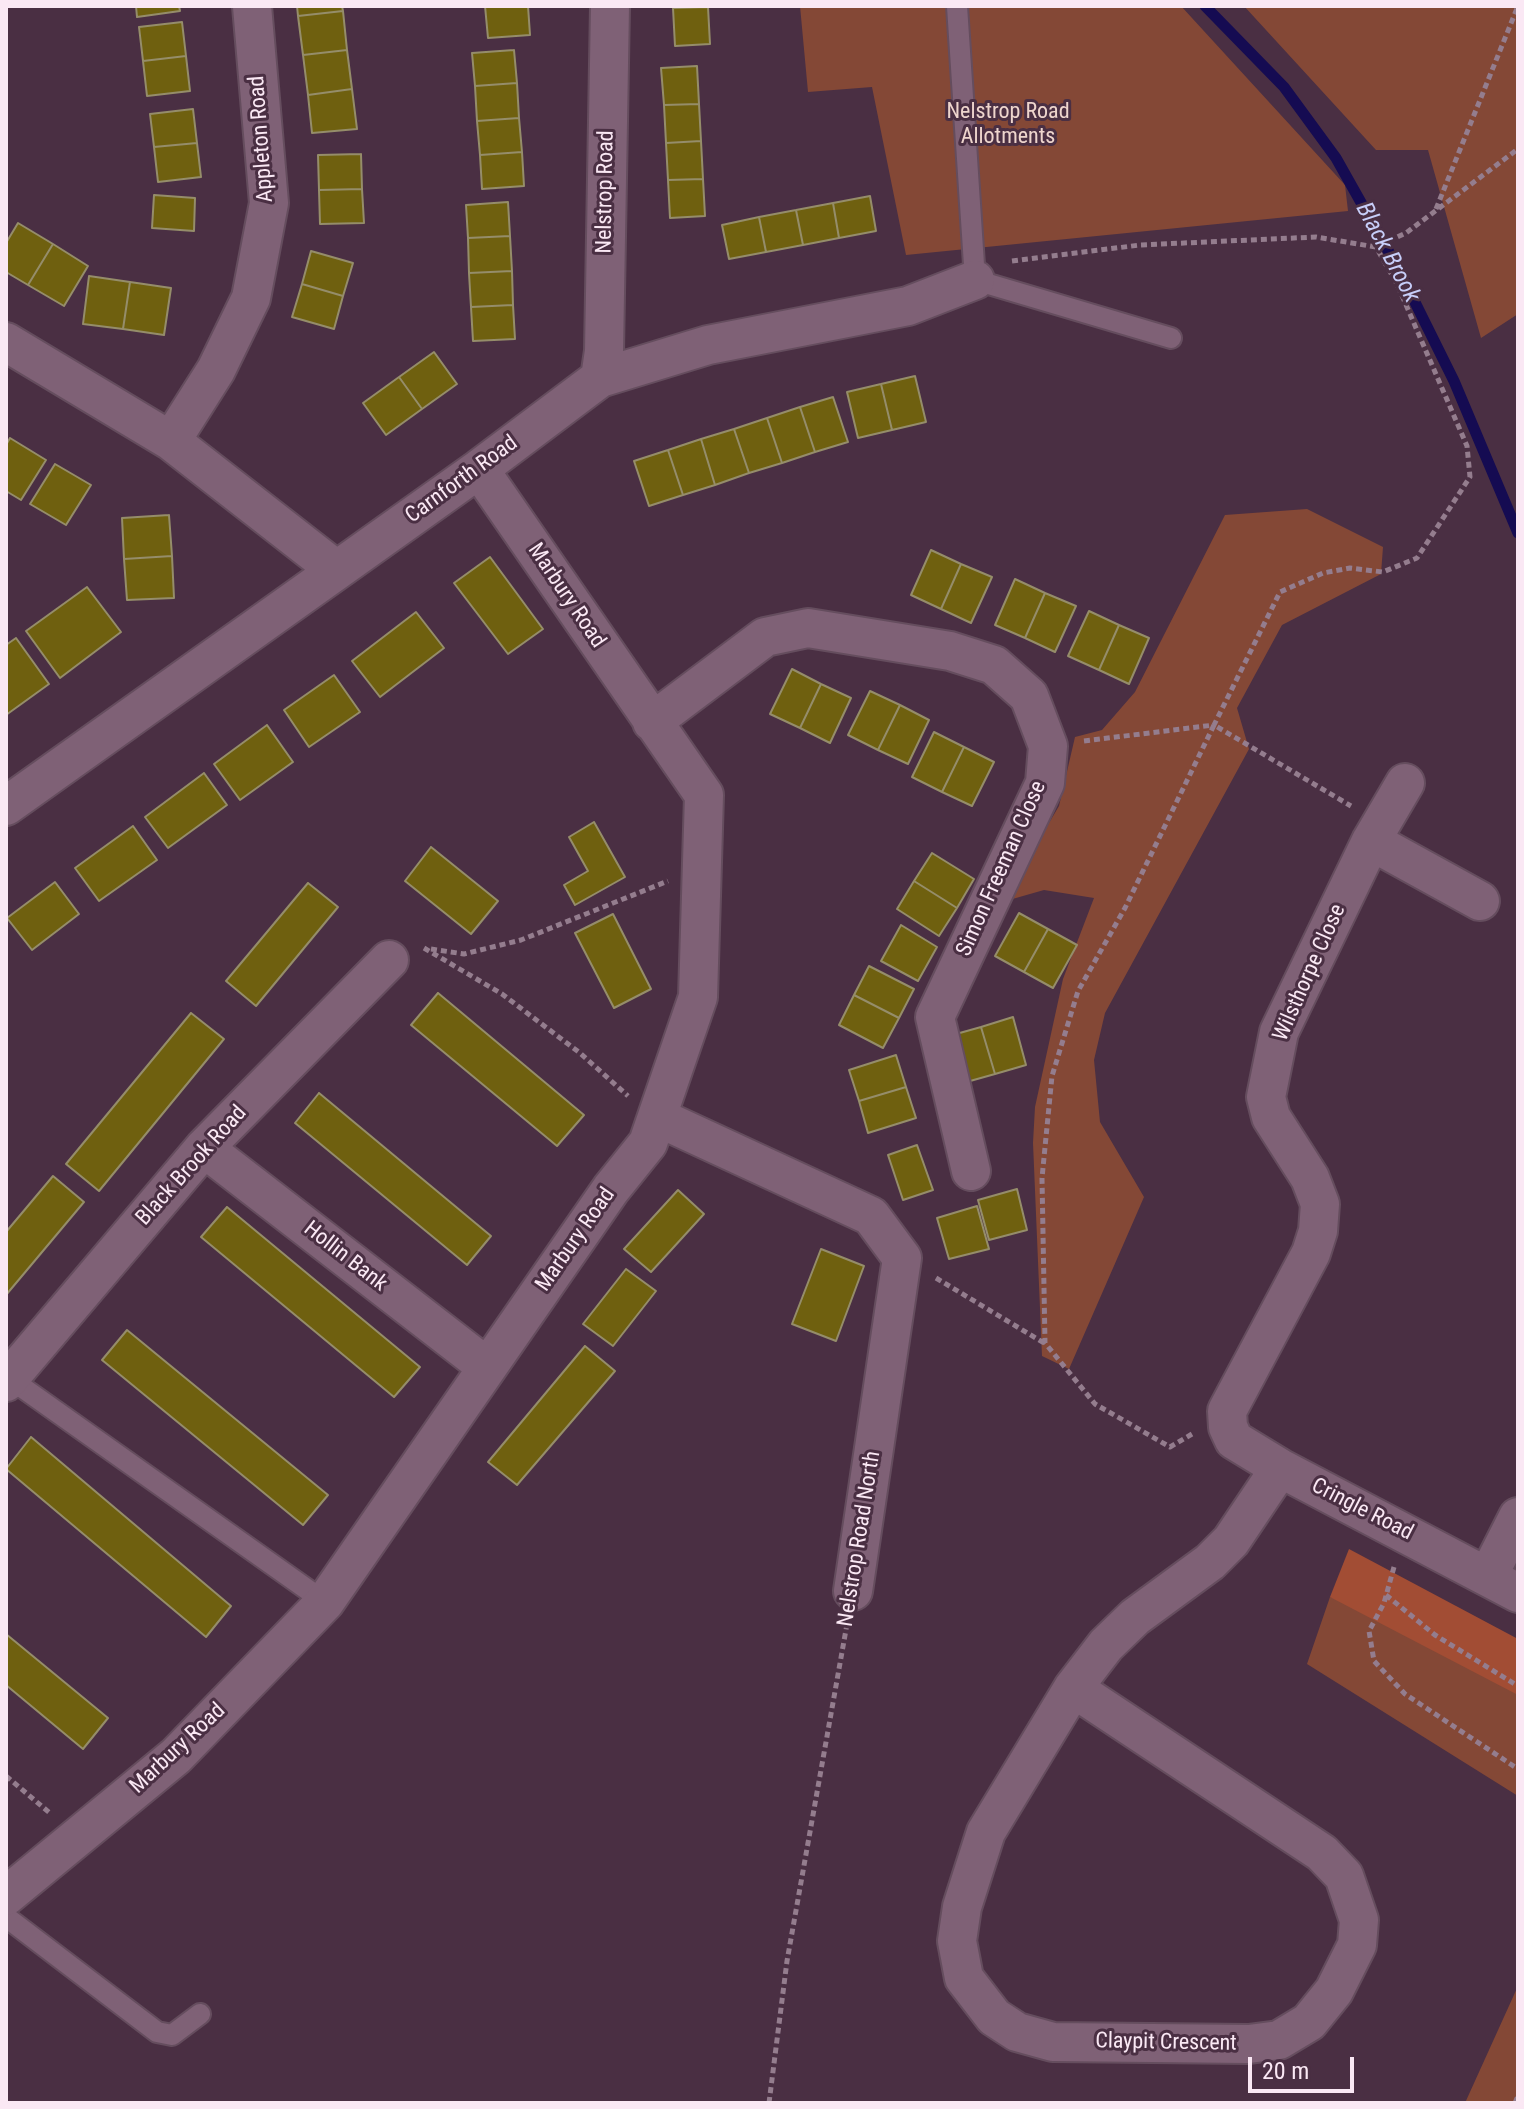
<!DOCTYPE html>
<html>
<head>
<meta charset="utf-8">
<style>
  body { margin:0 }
  #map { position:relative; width:1524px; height:2109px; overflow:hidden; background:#4a2f43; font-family:"Roboto Condensed",sans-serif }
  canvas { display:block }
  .frame { position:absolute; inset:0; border:8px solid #fae8f4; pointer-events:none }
  .scale { position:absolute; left:1248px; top:2057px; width:106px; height:36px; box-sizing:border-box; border:4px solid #fae8f4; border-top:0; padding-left:10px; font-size:24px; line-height:28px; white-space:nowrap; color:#fae8f4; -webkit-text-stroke:6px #4a2f43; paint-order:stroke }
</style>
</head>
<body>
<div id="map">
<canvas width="1524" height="2109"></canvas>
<div class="frame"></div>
<div class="scale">20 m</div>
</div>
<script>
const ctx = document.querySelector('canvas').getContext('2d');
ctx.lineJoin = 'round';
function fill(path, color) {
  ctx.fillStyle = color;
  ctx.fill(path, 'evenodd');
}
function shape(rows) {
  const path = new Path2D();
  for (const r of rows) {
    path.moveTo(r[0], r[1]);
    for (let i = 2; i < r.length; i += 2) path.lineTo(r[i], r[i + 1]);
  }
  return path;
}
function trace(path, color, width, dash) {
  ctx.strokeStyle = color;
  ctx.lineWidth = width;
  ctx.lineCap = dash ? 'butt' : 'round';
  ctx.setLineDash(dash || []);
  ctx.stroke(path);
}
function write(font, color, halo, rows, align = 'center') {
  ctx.font = font + ' "Roboto Condensed",sans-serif';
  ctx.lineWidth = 6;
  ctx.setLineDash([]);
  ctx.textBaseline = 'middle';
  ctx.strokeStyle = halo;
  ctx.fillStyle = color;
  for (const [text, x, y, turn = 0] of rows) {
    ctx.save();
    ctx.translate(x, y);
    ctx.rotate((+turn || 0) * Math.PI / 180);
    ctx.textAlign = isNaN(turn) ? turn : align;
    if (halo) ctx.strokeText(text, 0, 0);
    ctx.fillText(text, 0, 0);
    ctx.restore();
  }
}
const green = shape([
  [800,6,1181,6,1345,185,1348,211,906,255,872,87,808,92],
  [1244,6,1518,6,1518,314,1481,338,1428,150,1376,150],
  [1307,509,1383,547,1381,574,1282,625,1237,708,1249,749,1105,1013,1094,1060,1100,1122,1144,1197,1069,1369,1042,1356,1033,1143,1035,1107,1063,979,1094,898,1044,890,1002,902,1059,806,1075,737,1102,730,1135,692,1225,515],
  [1330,1597,1518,1639,1518,1796,1307,1664],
  [1518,1986,1518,2103,1465,2103]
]);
const forest = shape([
  [1349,1549,1518,1639,1518,1695,1330,1597]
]);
const stream = shape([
  [1205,6,1284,87,1336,158,1399,270,1454,381,1518,533]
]);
const building = shape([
  [136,6,179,6,180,11,137,17,136,6],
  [297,6,342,6,343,11,298,16,297,6],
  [485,6,528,6,530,35,488,38,485,6],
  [708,7,710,44,675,46,673,8,708,7],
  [343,11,347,50,303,55,298,16,343,11],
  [182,22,186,56,143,61,139,27,182,22],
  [347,50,352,89,308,95,303,55,347,50],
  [514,50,517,83,475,86,472,53,514,50],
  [186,56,190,91,147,96,143,61,186,56],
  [697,66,699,104,664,105,661,68,697,66],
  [517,83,519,118,477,121,475,86,517,83],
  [352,89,357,129,312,133,308,95,352,89],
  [699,104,701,141,666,143,664,105,699,104],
  [193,109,197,143,154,147,150,114,193,109],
  [519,118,522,152,480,155,477,121,519,118],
  [701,141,703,179,668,180,666,143,701,141],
  [197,143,201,177,158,182,154,147,197,143],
  [522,152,524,186,482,189,480,155,522,152],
  [361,154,362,189,319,190,318,155,361,154],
  [703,179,705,216,670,218,668,180,703,179],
  [362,189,364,223,320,224,319,190,362,189],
  [154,195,195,198,194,231,152,228,154,195],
  [870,196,876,231,839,238,833,203,870,196],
  [508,202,510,236,468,238,466,205,508,202],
  [833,203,839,238,803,245,796,210,833,203],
  [796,210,803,245,766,252,759,217,796,210],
  [759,217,766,252,729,259,722,225,759,217],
  [18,223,53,244,28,285,6,272,6,243,18,223],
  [510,236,512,271,469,273,468,238,510,236],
  [53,244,88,266,64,306,28,285,53,244],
  [311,251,353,263,343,296,302,284,311,251],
  [512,271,513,305,471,307,469,273,512,271],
  [89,276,130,282,123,329,83,324,89,276],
  [130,282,171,288,164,335,123,329,130,282],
  [302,284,343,296,334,329,292,317,302,284],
  [513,305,515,339,473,341,471,307,513,305],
  [434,352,457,384,422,409,399,377,434,352],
  [915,376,926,422,892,430,881,384,915,376],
  [399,377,422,409,386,435,363,403,399,377],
  [881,384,892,430,858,438,847,392,881,384],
  [833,397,848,442,815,452,800,407,833,397],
  [800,407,815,452,782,463,767,418,800,407],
  [767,418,782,463,749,473,734,429,767,418],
  [734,429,749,473,715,485,701,439,734,429],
  [10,438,46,460,21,500,6,491,6,445,10,438],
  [701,439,715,485,683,495,668,450,701,439],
  [668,450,683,495,649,506,634,461,668,450],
  [55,464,91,485,66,525,30,504,55,464],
  [169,515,172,556,124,559,122,518,169,515],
  [931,550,961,564,941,609,911,595,931,550],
  [172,556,174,598,127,600,124,559,172,556],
  [490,557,543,629,508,654,454,583,490,557],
  [961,564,992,577,971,623,941,609,961,564],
  [1015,579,1045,593,1025,638,995,625,1015,579],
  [87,587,121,632,60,678,26,631,87,587],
  [1045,593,1076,606,1055,652,1025,638,1045,593],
  [1089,611,1119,625,1099,670,1068,656,1089,611],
  [416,612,444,648,380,697,352,661,416,612],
  [1119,625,1149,638,1129,684,1099,670,1119,625],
  [16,638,49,684,6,715,6,645,16,638],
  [792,669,821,684,800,728,770,714,792,669],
  [334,675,360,712,309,747,284,710,334,675],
  [821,684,851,698,830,743,800,728,821,684],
  [870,691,900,705,878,750,848,735,870,691],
  [900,705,929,720,908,764,878,750,900,705],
  [267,725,293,762,240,800,214,764,267,725],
  [934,732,964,747,942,792,912,777,934,732],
  [964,747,994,762,972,806,942,792,964,747],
  [204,773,227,805,168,848,145,817,204,773],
  [594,822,625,877,575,905,564,885,588,871,569,837,594,822],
  [133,826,157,860,99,901,75,868,133,826],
  [431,847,498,901,471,934,405,881,431,847],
  [932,853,974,879,957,908,914,881,932,853],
  [914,881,957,908,939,936,897,909,914,881],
  [55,882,79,914,32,950,7,918,55,882],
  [308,883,338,907,256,1006,226,981,308,883],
  [1019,913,1048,929,1024,972,995,956,1019,913],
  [613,914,651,989,614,1008,575,933,613,914],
  [901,925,937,947,918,981,881,961,901,925],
  [1048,929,1077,945,1053,988,1024,972,1048,929],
  [869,966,914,989,899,1018,854,995,869,966],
  [438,993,584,1115,557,1146,411,1025,438,993],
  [854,995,899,1018,883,1048,839,1025,854,995],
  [191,1013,224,1039,99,1191,66,1164,191,1013],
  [1013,1017,1026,1065,995,1074,981,1027,1013,1017],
  [981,1027,995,1074,963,1083,949,1036,981,1027],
  [896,1055,906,1087,859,1101,849,1070,896,1055],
  [906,1087,916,1118,868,1133,859,1101,906,1087],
  [319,1093,491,1236,467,1265,295,1123,319,1093],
  [917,1145,933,1190,903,1200,888,1155,917,1145],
  [53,1176,84,1202,6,1295,6,1232,53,1176],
  [1017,1189,1027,1230,989,1240,978,1200,1017,1189],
  [678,1190,704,1214,651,1272,624,1249,678,1190],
  [977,1206,989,1249,949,1259,937,1218,977,1206],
  [227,1207,420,1367,394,1397,201,1237,227,1207],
  [821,1249,864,1266,836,1341,792,1324,821,1249],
  [626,1269,656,1291,613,1346,583,1324,626,1269],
  [127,1330,328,1495,303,1525,102,1360,127,1330],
  [585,1346,615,1371,517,1485,488,1462,585,1346],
  [31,1437,231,1606,206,1637,6,1469,31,1437],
  [6,1634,108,1718,83,1749,6,1685,6,1634]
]);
const path = shape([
  [1436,209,1518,6],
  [1012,261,1140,245,1316,237,1376,247,1406,233,1518,149],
  [1084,741,1214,725,1280,592,1323,573,1350,568,1383,572,1417,558,1470,477,1467,446,1397,284,1376,247],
  [424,948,502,994,580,1053,628,1096],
  [431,949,464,954,521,940,668,881],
  [936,1278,1044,1343],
  [1192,1434,1170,1447,1095,1404,1045,1343,1042,1178,1052,1076,1078,991,1125,908,1214,725,1351,806],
  [1394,1567,1384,1603,1369,1631,1374,1661,1405,1694,1518,1769],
  [1386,1595,1435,1635,1518,1686],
  [6,1776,51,1814],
  [769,2103,787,1961,847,1624],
  [1515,2103,1518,2096]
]);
const service = shape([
  [957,6,975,280,1171,338],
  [9,1378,325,1602],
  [6,1917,157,2032,172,2035,200,2014]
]);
const minor = shape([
  [6,342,171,441,335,569],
  [600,378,604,351,610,6],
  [171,441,216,370,251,298,269,203,252,6],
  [652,722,765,637,808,628,950,651,994,665,1029,696,1048,746,1045,783,935,1017,971,1171],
  [1405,783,1371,841,1279,1032,1266,1097,1271,1117,1310,1178,1320,1204,1318,1231,1311,1253,1227,1411,1228,1427,1234,1440,1280,1468,1518,1593],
  [6,806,479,469,600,378,708,345,908,306,975,280],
  [1371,841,1480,901],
  [657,1117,871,1216,902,1258,853,1591],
  [204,1148,487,1367],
  [6,1382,204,1148,389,960],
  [1488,1576,1518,1517],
  [1073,1688,1322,1853,1344,1876,1359,1920,1357,1945,1334,1991,1309,2022,1279,2040,1249,2044,1053,2042,1017,2032,994,2017,964,1978,957,1941,962,1907,986,1832,1073,1688,1106,1645,1135,1617,1210,1562,1231,1541,1280,1468],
  [6,1896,176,1756,325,1602,611,1189,648,1143,698,997,704,795,479,469]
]);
const parkNames = [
  ["Nelstrop Road",1008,112],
  ["Allotments",1008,137]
];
const streetNames = [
  ["Appleton Road",262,139,-94],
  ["Nelstrop Road",606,192,-89],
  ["Carnforth Road",462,480,-36],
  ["Marbury Road",566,596,56],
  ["Simon Freeman Close",1002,869,-66],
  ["Wilsthorpe Close",1310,973,-66],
  ["Black Brook Road",192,1166,-48],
  ["Marbury Road",576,1240,-55],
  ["Hollin Bank",345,1257,38],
  ["Cringle Road",1362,1510,27],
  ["Nelstrop Road North",860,1539,-81],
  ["Marbury Road",178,1749,-43],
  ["Claypit Crescent",1166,2043,1]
];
const waterNames = [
  ["Black Brook",1387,253,62]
];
fill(green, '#844836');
fill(forest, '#a24d34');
trace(stream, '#150b52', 11);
fill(building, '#6f600f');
trace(building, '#958d6a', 2);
trace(service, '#654d5e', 24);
trace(minor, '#654d5e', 42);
trace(path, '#947d8e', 5, [6, 4]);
trace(service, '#7f6176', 20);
trace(minor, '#7f6176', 38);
write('22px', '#eed5cd', '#4a2f43', parkNames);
write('22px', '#fae8f4', '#4a2f43', streetNames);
write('italic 24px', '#c7cef9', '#4a2f43', waterNames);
</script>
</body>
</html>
